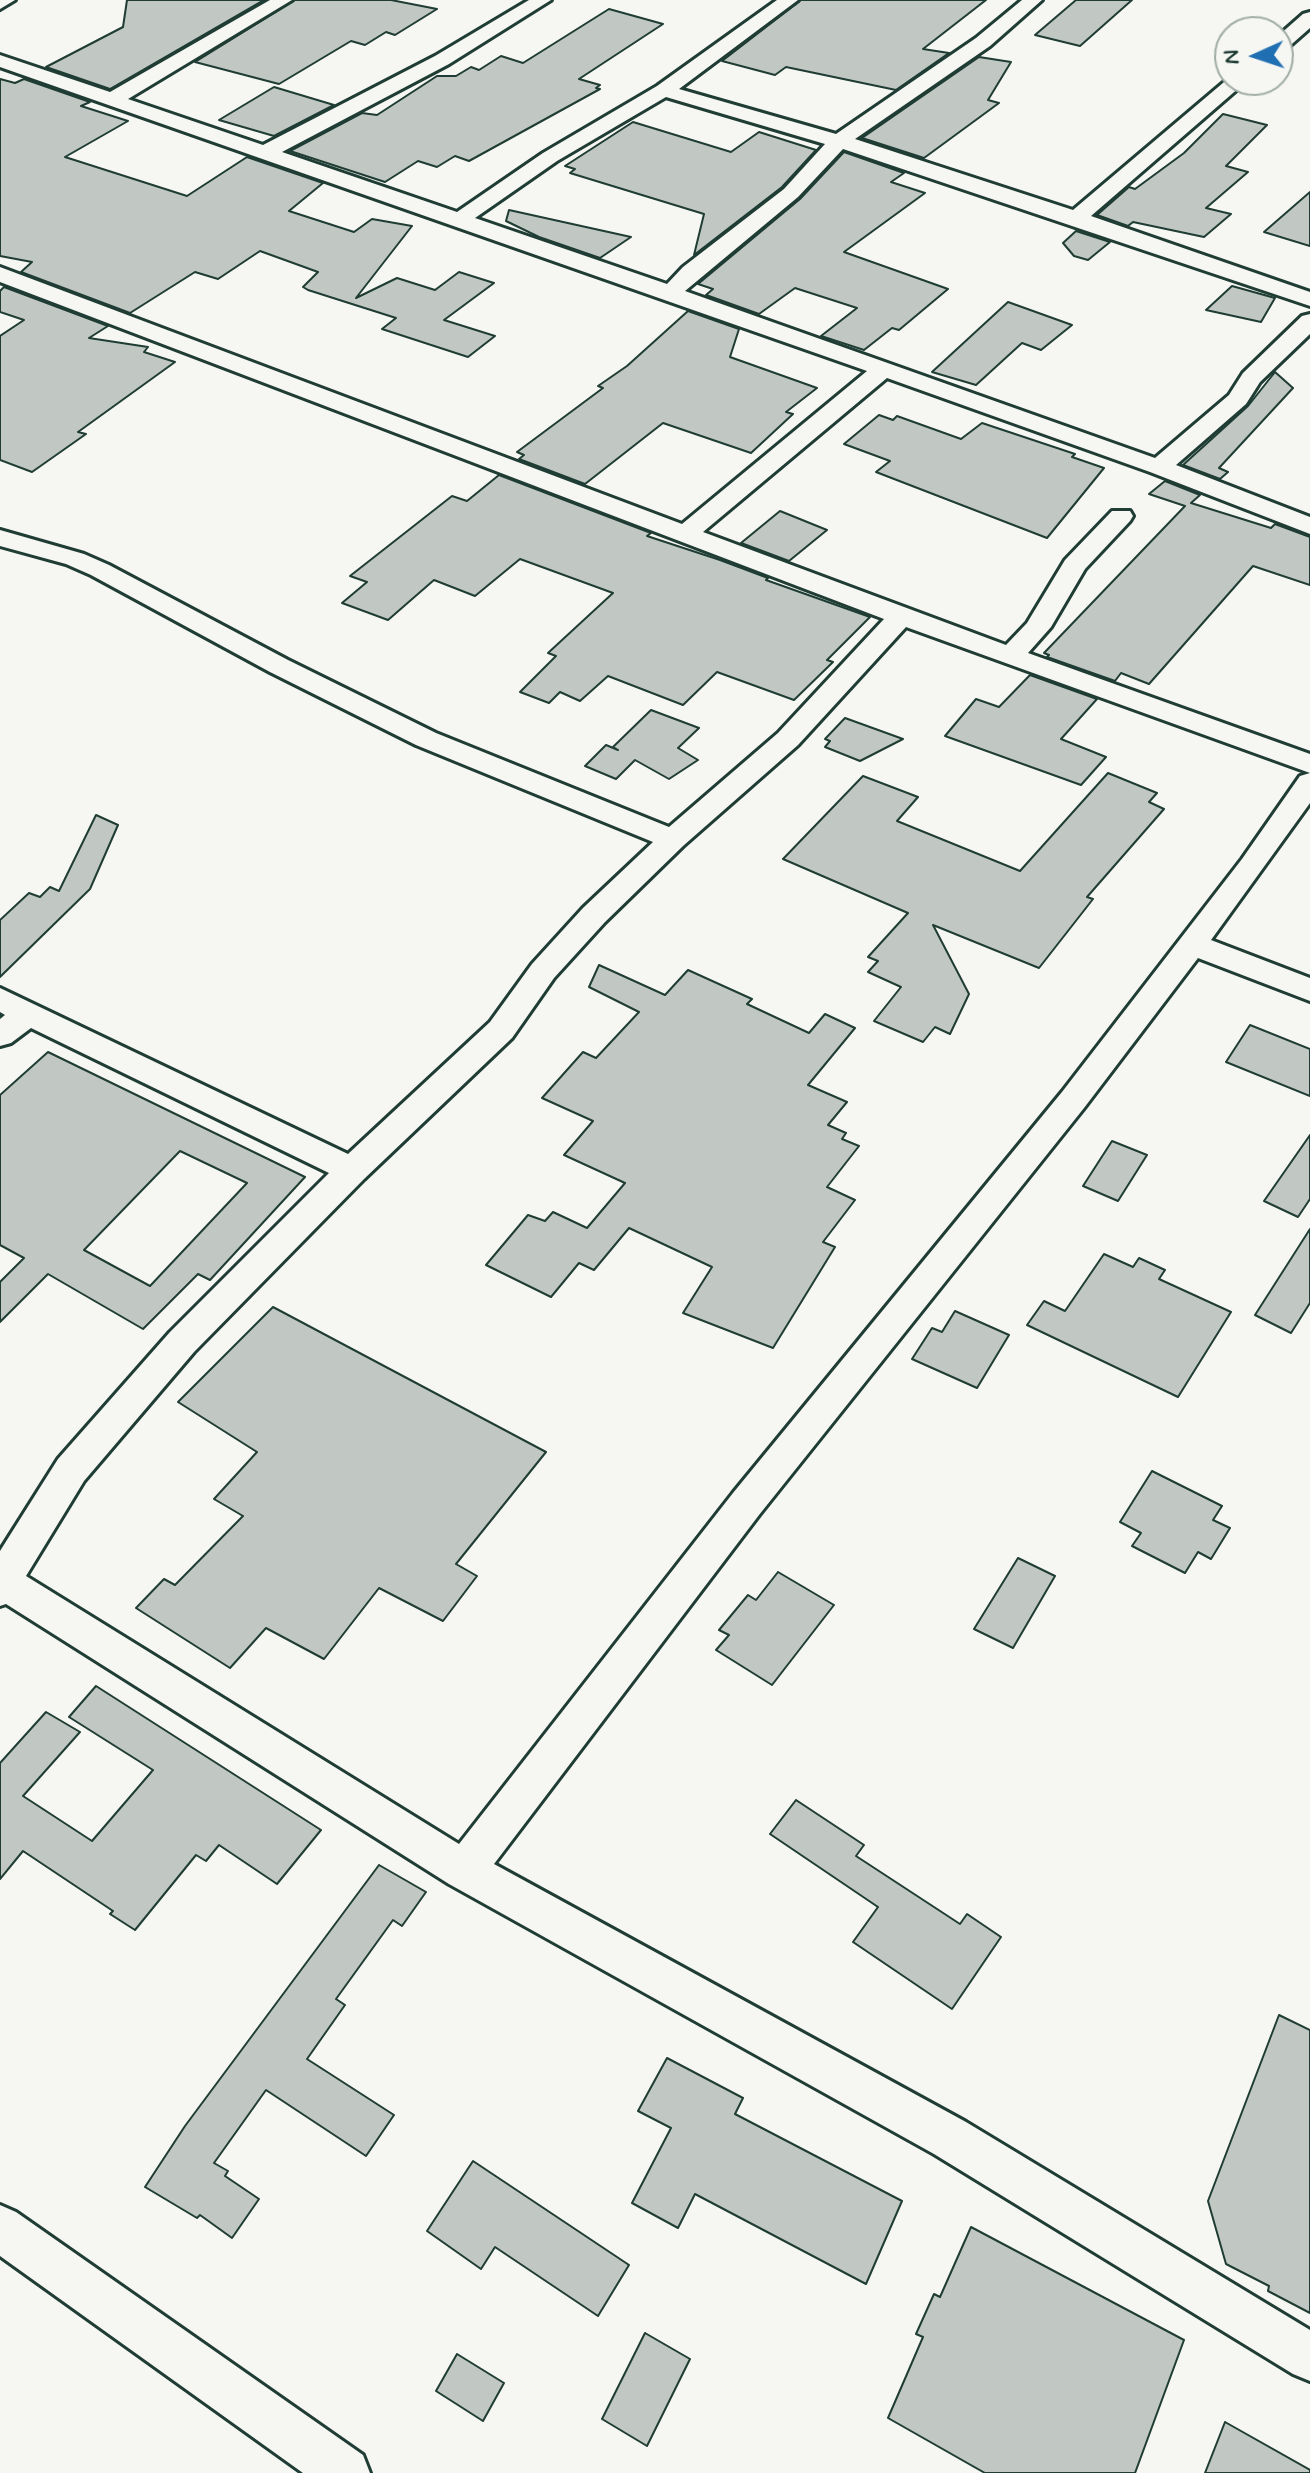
<!DOCTYPE html>
<html>
<head>
<meta charset="utf-8">
<style>
  body { margin:0 }
  #map { position:relative; width:1310px; height:2473px; overflow:hidden; background:#f6f6f2; font-family:Mynerve,sans-serif }
  canvas { display:block }
  .north { position:absolute; left:1214px; top:16px; width:80px; height:80px; box-sizing:border-box; background:#f6f6f2; border:2px solid #a0aca6; border-radius:50%; rotate:267deg; font-size:22px; font-weight:700; line-height:32px; text-align:center; color:#1f3d34 }
  .north::after { content:''; display:block; margin:auto; width:28px; height:36px; background:#1f6fb2; clip-path:polygon(50% 0,100% 100%,50% 72%,0 100%) }
</style>
</head>
<body>
<div id="map">
<canvas width="1310" height="2473"></canvas>
<div class="north">N</div>
</div>
<script>
const ctx = document.querySelector('canvas').getContext('2d');
ctx.lineJoin = 'round';
function fill(path, color) {
  ctx.fillStyle = color;
  ctx.fill(path, 'evenodd');
}
function shape(rows) {
  const path = new Path2D();
  for (const r of rows) {
    path.moveTo(r[0], r[1]);
    for (let i = 2; i < r.length; i += 2) path.lineTo(r[i], r[i + 1]);
  }
  return path;
}
function trace(path, color, width, dash) {
  ctx.strokeStyle = color;
  ctx.lineWidth = width;
  ctx.lineCap = dash ? 'butt' : 'round';
  ctx.setLineDash(dash || []);
  ctx.stroke(path);
}
const building = shape([
  [127,0,264,0,110,89,46,67,123,27,127,0],
  [295,0,391,0,437,9,395,35,386,32,365,45,351,41,279,84,195,62,295,0],
  [801,0,986,0,923,49,949,53,896,90,786,67,775,75,722,61,801,0],
  [1076,0,1132,0,1080,46,1035,35,1076,0],
  [609,9,663,24,579,79,600,85,596,88,600,89,469,161,455,156,437,167,418,161,385,182,290,151,362,113,377,115,437,76,456,76,471,67,479,70,501,56,523,63,609,9],
  [979,57,1011,62,988,100,999,103,924,158,862,138,979,57],
  [0,79,15,83,24,79,90,102,81,106,128,121,65,157,187,196,247,157,323,183,289,211,354,232,372,219,412,226,356,298,397,278,435,290,459,272,494,283,444,320,495,336,468,357,382,329,396,318,308,290,303,287,318,272,260,251,218,279,195,272,130,313,21,272,32,262,0,256,0,79],
  [274,87,334,105,274,136,219,120,274,87],
  [1223,114,1267,125,1226,166,1248,172,1206,208,1231,214,1204,237,1133,222,1128,226,1097,215,1129,187,1135,189,1184,153,1223,114],
  [633,122,731,152,759,132,816,150,782,187,694,255,704,214,570,173,575,169,565,166,633,122],
  [844,152,904,173,891,182,925,193,844,252,948,289,899,330,892,328,864,350,821,336,857,308,795,288,759,314,706,295,713,289,698,284,800,199,844,152],
  [1310,192,1310,246,1264,232,1310,192],
  [509,210,631,237,600,258,539,237,506,221,509,210],
  [1076,231,1110,242,1088,260,1074,256,1063,243,1076,231],
  [1232,286,1275,298,1261,322,1206,310,1232,286],
  [4,287,108,326,89,338,148,347,144,352,175,362,78,432,86,434,32,472,0,460,0,336,24,320,0,312,0,291,4,287],
  [1008,302,1072,325,1041,350,1022,343,976,385,932,372,1008,302],
  [688,311,739,329,730,357,817,388,786,412,793,414,751,453,663,423,585,484,519,459,524,455,517,452,603,388,598,386,627,366,688,311],
  [1275,372,1293,388,1219,468,1228,472,1220,479,1183,465,1248,406,1275,372],
  [879,415,893,420,897,416,961,439,982,423,1075,454,1072,457,1104,468,1047,538,876,472,890,461,844,444,879,415],
  [499,475,651,533,647,536,720,560,768,578,766,580,870,617,827,660,833,662,794,700,717,672,683,705,608,676,580,701,560,692,549,703,520,692,556,656,548,653,613,593,520,559,475,596,434,580,388,620,342,603,367,582,350,576,452,496,467,501,499,475],
  [1165,481,1200,495,1191,503,1271,528,1275,524,1310,537,1310,585,1253,566,1149,684,1121,673,1115,681,1047,657,1049,655,1044,653,1185,506,1149,494,1165,481],
  [780,511,827,530,789,561,741,543,780,511],
  [1030,675,1097,699,1061,739,1106,757,1081,785,945,736,976,699,999,707,1030,675],
  [651,710,699,728,678,748,698,760,669,779,635,760,616,779,585,766,606,745,618,750,613,747,651,710],
  [845,718,903,739,860,761,825,747,830,741,825,739,845,718],
  [1108,773,1157,793,1149,802,1164,809,1087,897,1093,899,1039,968,933,925,969,994,950,1034,935,1027,923,1042,874,1021,901,987,868,972,878,961,868,957,908,913,783,859,863,776,918,797,897,821,1020,871,1108,773],
  [96,815,118,825,90,889,0,977,0,920,29,893,40,897,50,887,59,891,96,815],
  [599,965,665,995,688,970,752,999,747,1004,809,1033,825,1014,855,1028,808,1085,847,1102,828,1125,846,1133,842,1139,859,1146,827,1187,855,1200,823,1242,835,1247,773,1348,683,1313,712,1267,629,1228,594,1270,579,1263,551,1297,486,1265,528,1215,545,1221,553,1212,587,1228,625,1183,564,1155,593,1121,542,1098,583,1052,596,1058,639,1012,589,987,599,965],
  [1250,1025,1310,1049,1310,1096,1226,1062,1250,1025],
  [48,1052,305,1177,210,1280,198,1274,143,1329,48,1274,0,1322,0,1282,24,1258,0,1245,0,1095,48,1052],
  [180,1151,247,1183,150,1286,84,1250,180,1151],
  [1310,1135,1310,1199,1298,1217,1264,1201,1310,1135],
  [1112,1141,1147,1155,1118,1201,1083,1186,1112,1141],
  [1310,1229,1310,1303,1291,1333,1255,1315,1310,1229],
  [1104,1254,1133,1267,1139,1258,1165,1270,1159,1279,1231,1312,1178,1397,1027,1325,1044,1301,1065,1311,1104,1254],
  [273,1307,546,1452,456,1564,477,1576,443,1621,379,1588,324,1659,266,1628,230,1668,136,1608,164,1579,175,1585,243,1516,214,1499,257,1452,178,1402,273,1307],
  [955,1311,1009,1335,977,1388,912,1359,932,1328,942,1332,955,1311],
  [1152,1471,1222,1506,1213,1520,1230,1528,1211,1559,1198,1552,1185,1573,1132,1546,1141,1533,1120,1522,1152,1471],
  [1018,1558,1055,1576,1013,1648,974,1629,1018,1558],
  [778,1572,834,1605,772,1685,716,1650,729,1635,719,1630,748,1595,756,1600,778,1572],
  [96,1686,321,1830,277,1884,219,1845,206,1861,196,1855,135,1930,110,1914,113,1911,23,1851,0,1879,0,1763,46,1712,80,1732,23,1796,92,1841,153,1770,69,1717,96,1686],
  [796,1800,864,1845,856,1856,960,1924,967,1914,1001,1937,952,2009,853,1942,878,1907,770,1834,796,1800],
  [379,1865,426,1892,402,1926,393,1920,336,1999,345,2005,307,2059,394,2115,366,2156,266,2090,214,2163,228,2171,225,2176,259,2199,232,2238,200,2215,197,2218,145,2187,185,2126,379,1865],
  [1279,2015,1310,2030,1310,2313,1268,2291,1269,2286,1226,2264,1208,2201,1279,2015],
  [667,2058,743,2098,735,2114,902,2201,866,2284,695,2194,678,2228,632,2203,671,2128,638,2111,667,2058],
  [473,2161,629,2265,598,2316,495,2247,481,2269,427,2231,473,2161],
  [971,2227,1184,2340,1135,2473,985,2473,888,2418,923,2337,916,2334,934,2294,940,2297,971,2227],
  [645,2333,690,2359,647,2446,602,2419,645,2333],
  [457,2354,504,2383,483,2421,436,2391,457,2354],
  [1225,2422,1310,2470,1310,2473,1205,2473,1225,2422]
]);
const street = shape([
  [0,0,15,0,0,9,0,0],
  [270,0,292,0,128,99,263,145,435,56,529,0,551,0,449,64,282,152,457,212,543,153,657,86,777,0,798,0,679,89,836,134,976,38,1022,0,1042,0,990,46,855,139,1073,210,1230,77,1230,80,1248,80,1091,216,1310,292,1310,306,843,149,798,197,685,291,1155,458,1229,395,1243,373,1302,316,1310,314,1310,334,1260,382,1246,404,1176,465,1310,517,1310,534,1150,472,887,378,703,532,1006,645,1027,623,1065,560,1112,511,1130,511,1133,516,1130,521,1085,569,1051,627,1028,653,1310,754,1310,773,906,627,798,745,683,846,605,922,554,978,512,1038,364,1179,194,1352,84,1481,26,1576,459,1844,733,1493,1062,1092,1242,859,1300,776,1310,773,1310,803,1211,940,1310,978,1310,1001,1198,958,1084,1108,759,1515,494,1864,966,2122,1310,2330,1310,2381,1293,2374,934,2154,449,1884,6,1604,0,1606,0,1551,58,1459,170,1332,329,1173,31,1028,11,1043,0,1046,0,1019,5,1015,0,1012,0,988,348,1154,490,1022,532,964,583,908,653,842,416,745,270,672,91,575,66,564,0,546,0,530,84,554,109,565,288,660,436,733,669,827,778,733,884,619,0,282,0,267,682,524,867,371,0,67,0,55,110,92,270,0],
  [666,97,825,144,784,189,683,267,667,284,475,218,557,161,666,97],
  [1310,12,1310,28,1285,50,1278,52,1278,36,1303,14,1310,12],
  [0,2205,16,2212,363,2455,370,2473,303,2473,0,2256,0,2205]
]);
fill(building, '#c1c8c3');
trace(building, '#1f3d34', 2);
trace(street, '#1f3d34', 6);
fill(street, '#f6f6f2');
</script>
</body>
</html>
